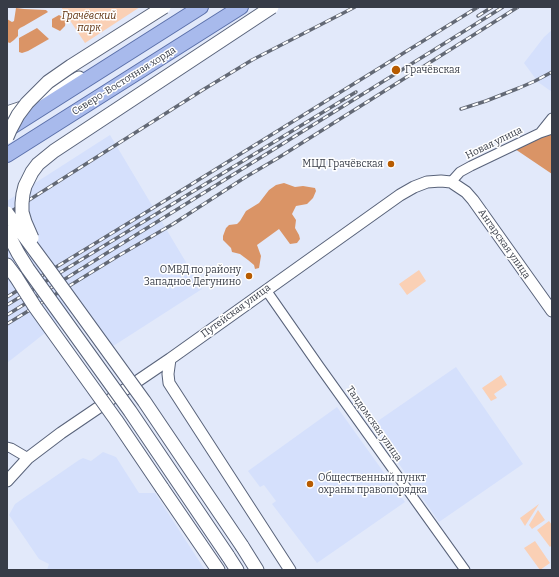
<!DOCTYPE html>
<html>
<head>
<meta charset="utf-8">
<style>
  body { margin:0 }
  #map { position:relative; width:559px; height:577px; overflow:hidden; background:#e2e9fa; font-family:Bitter,serif }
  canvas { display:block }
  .frame { position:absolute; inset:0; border:8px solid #373c47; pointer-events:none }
</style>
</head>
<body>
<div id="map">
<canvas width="559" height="577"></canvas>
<div class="frame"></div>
</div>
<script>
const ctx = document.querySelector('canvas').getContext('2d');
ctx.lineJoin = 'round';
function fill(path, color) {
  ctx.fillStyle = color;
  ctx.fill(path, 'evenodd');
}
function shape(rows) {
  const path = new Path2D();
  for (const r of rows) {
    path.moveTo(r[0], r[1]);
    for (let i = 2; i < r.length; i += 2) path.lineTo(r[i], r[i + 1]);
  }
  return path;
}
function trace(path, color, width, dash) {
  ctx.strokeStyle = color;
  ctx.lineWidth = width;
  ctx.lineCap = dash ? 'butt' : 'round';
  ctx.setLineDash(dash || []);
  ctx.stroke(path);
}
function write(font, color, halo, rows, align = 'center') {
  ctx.font = font + ' Bitter,serif';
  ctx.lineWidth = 3;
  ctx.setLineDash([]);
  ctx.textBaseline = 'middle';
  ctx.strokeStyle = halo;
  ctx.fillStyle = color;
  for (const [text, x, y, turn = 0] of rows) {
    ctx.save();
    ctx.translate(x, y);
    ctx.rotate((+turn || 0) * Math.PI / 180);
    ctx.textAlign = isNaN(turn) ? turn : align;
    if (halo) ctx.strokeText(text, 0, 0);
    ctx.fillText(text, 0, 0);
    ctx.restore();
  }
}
const built = shape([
  [552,30,552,92,538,82,524,63,544,37],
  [110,135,202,289,107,350,78,307,7,363,7,201],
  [456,367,523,464,439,522,372,425],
  [337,407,405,502,317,563,272,504,276,501,264,485,260,487,248,471],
  [103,452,116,457,139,493,155,493,205,570,47,570,49,564,39,559,9,515,15,504,79,460,83,458,91,461]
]);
const green = shape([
  [61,7,140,7,85,43],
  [419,270,426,281,407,295,399,284],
  [501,375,507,385,494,394,497,398,491,401,482,388],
  [539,504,525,526,520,518],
  [538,510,545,520,532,529,529,525],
  [549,521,552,525,552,545,550,547,537,530],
  [535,541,550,563,540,570,524,548]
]);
const forest = shape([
  [16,8,24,9,46,10,48,12,24,26,20,28,18,30,18,36,14,40,10,43,7,42,7,19,12,22,14,21],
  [59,15,66,19,65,26,60,31,52,27,52,19],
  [37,28,49,39,28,51,22,53,19,52,19,38],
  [552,133,552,174,515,149],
  [284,183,295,187,303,186,315,188,316,191,313,198,307,204,296,206,292,214,296,220,295,228,299,235,300,239,297,243,290,244,279,229,257,245,261,256,259,268,255,269,254,265,248,260,240,254,232,252,231,248,223,240,223,236,226,228,229,225,237,224,240,221,246,211,259,203,269,190,276,185]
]);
const minor = shape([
  [540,133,552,118],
  [451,182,460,172,471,166,540,133,552,129],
  [266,290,319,366,465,570],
  [7,447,11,448,28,458]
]);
const tertiary = shape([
  [170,359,168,374,169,383,290,570],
  [7,481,28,458,61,433,170,359,400,195,414,187,427,182,441,181,451,182,466,192,473,200,552,311]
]);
const secondary = shape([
  [7,113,25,107,79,78],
  [7,265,16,277],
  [162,488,218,570],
  [242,546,257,570],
  [228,556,237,570]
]);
const primary = shape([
  [7,130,201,7],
  [7,155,241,7]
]);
const rail = shape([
  [478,16,492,7],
  [461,109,486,101,519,88,535,81,552,72],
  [7,214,201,91,252,60,355,7],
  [7,297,153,208,478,7],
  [7,305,356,92],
  [7,315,503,7],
  [7,324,118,256,173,224,244,178,278,158,518,7]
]);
const secondaryBridge = shape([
  [7,137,10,130,18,115,27,103,48,82,71,66,164,7],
  [7,213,47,267,144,401,242,546],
  [7,232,18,253,28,269,130,411,228,556],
  [32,238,25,222,22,212,22,203,23,194,25,186,32,172,38,164,54,151,272,7],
  [16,277,35,307,116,420,162,488]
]);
const markers = [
  [396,70,5,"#b75b00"],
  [391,164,4,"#b75b00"],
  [249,276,4,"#b75b00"],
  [310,484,4,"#b75b00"]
];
const parkNames = [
  ["Грачёвский",89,16],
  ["парк",89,28]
];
const poiNames = [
  ["Грачёвская",405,70],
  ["МЦД Грачёвская",383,164,"right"],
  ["ОМВД по району",241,270,"right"],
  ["Западное Дегунино",241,282,"right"],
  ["Общественный пункт",318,478],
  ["охраны правопорядка",318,490]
];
const streetNames = [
  ["Северо-Восточная хорда",124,81,-32],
  ["Новая улица",494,143,-26],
  ["Ангарская улица",504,244,55],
  ["Путейская улица",236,311,-36],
  ["Талдомская улица",374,424,55]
];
fill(built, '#d5e0fc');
fill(green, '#fad0b5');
fill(forest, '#da9466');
trace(minor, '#59637a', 11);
trace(tertiary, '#59637a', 13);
trace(secondary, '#59637a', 15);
trace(primary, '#5b70aa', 16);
trace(minor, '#fff', 9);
trace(tertiary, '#fff', 11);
trace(secondary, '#fff', 13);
trace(primary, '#a8baec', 14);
trace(rail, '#636975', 3.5);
trace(rail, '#fff', 2, [6]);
trace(secondaryBridge, '#59637a', 15, []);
trace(secondaryBridge, '#fff', 13);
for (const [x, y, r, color] of markers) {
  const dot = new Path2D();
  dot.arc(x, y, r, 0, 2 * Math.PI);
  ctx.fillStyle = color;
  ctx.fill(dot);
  trace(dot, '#fff', 1.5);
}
write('italic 10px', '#5c2e0a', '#fff', parkNames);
write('10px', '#373c47', '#fff', poiNames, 'left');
write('10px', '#373c47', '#fff', streetNames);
</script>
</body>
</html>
